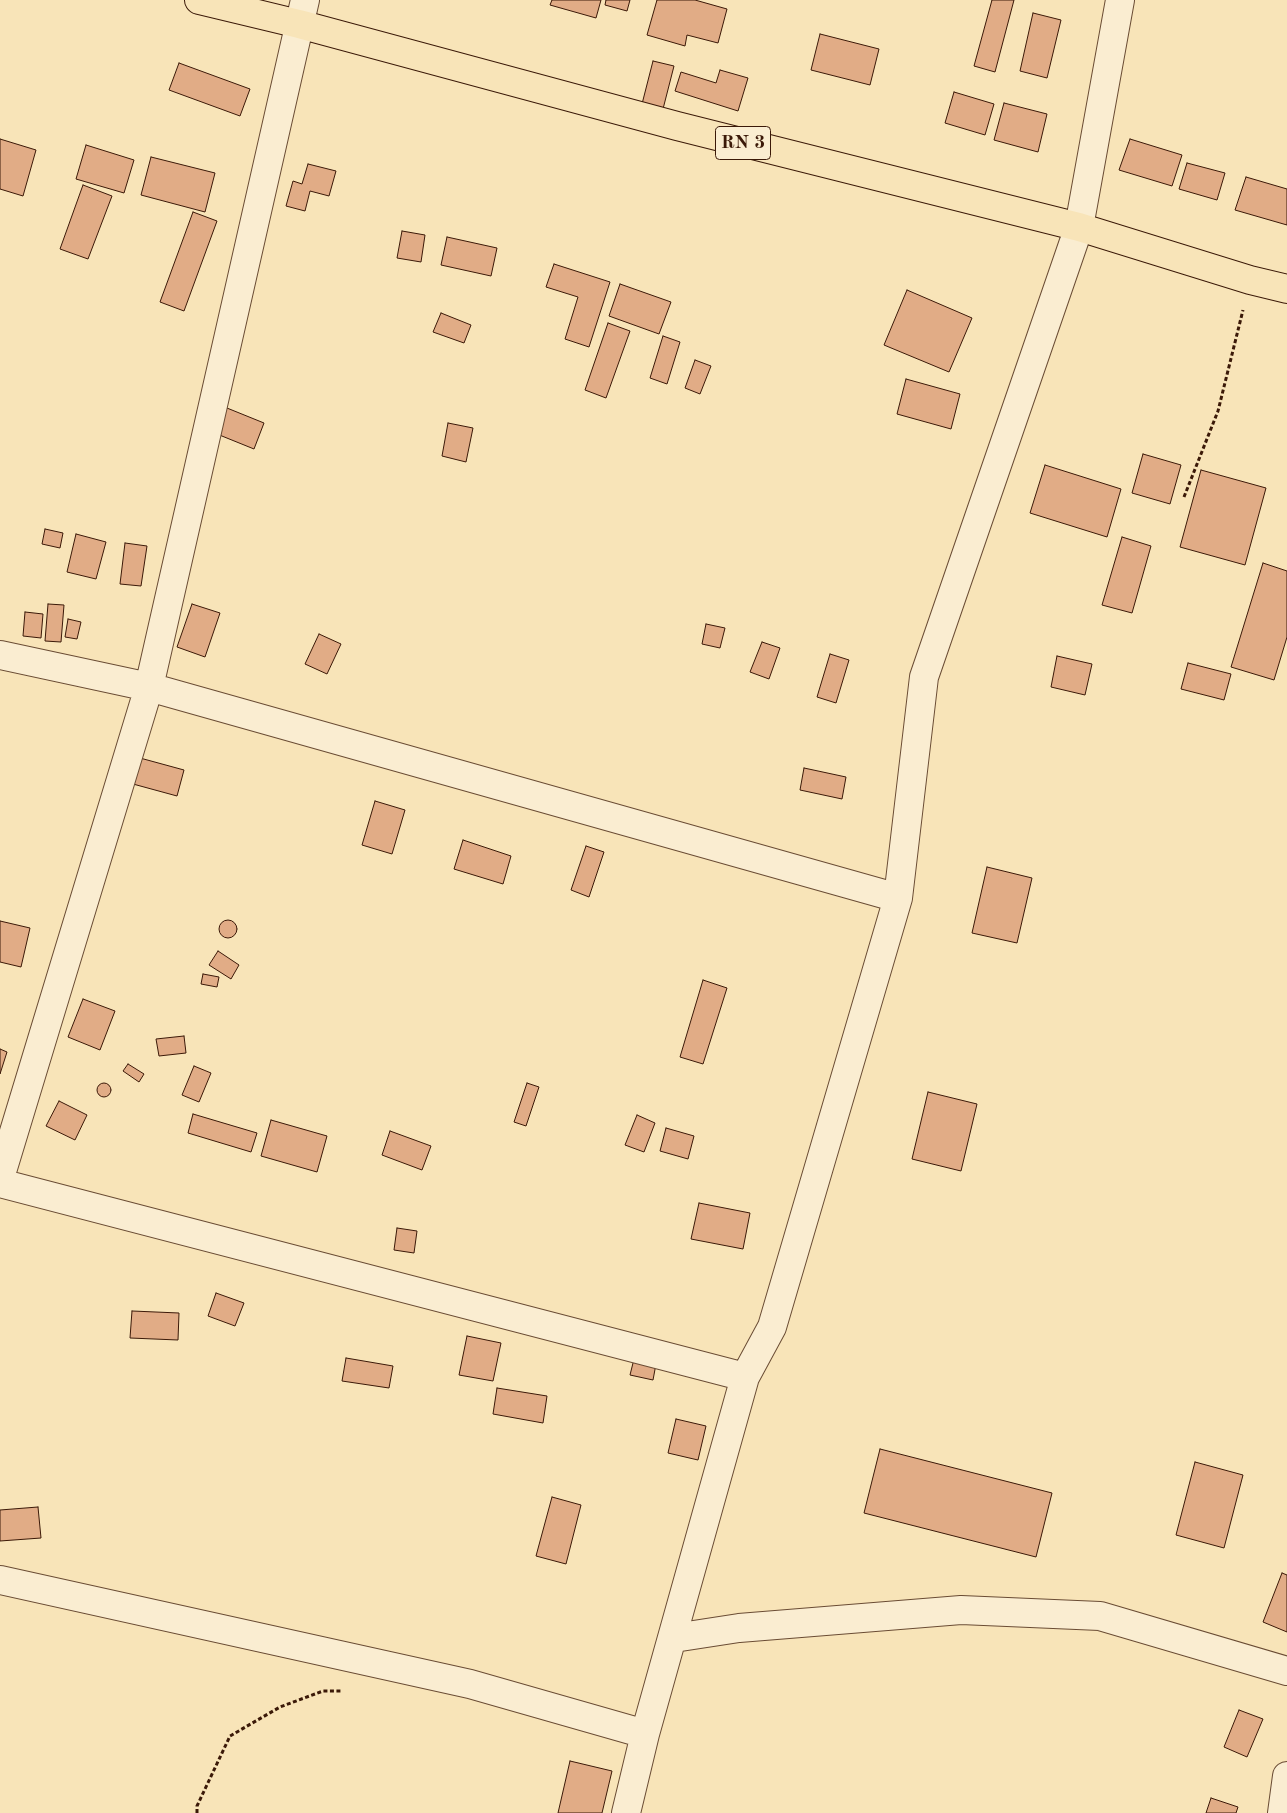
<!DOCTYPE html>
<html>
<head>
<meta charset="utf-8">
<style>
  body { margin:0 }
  canvas { display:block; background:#f8e4b8 }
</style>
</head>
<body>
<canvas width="1287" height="1813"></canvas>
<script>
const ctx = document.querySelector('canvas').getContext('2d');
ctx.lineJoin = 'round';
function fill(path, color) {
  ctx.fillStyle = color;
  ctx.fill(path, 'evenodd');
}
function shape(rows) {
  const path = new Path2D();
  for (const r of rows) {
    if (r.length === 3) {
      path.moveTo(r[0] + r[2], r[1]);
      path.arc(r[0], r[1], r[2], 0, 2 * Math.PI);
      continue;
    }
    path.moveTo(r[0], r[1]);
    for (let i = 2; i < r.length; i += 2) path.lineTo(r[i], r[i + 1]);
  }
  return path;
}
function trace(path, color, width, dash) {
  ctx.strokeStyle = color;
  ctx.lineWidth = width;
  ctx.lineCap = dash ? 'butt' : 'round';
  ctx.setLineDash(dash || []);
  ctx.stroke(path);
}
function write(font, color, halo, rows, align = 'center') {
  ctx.font = font + ' "Old Standard TT",serif';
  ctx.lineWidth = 4.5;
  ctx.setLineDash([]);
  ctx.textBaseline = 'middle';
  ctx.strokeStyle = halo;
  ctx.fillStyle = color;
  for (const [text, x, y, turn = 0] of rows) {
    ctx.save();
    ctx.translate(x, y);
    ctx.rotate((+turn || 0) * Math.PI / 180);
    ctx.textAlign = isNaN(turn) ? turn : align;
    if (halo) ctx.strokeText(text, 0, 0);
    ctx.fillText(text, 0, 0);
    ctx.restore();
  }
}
const building = shape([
  [552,0,601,0,596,18,550,5,552,0],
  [606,0,630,0,627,11,605,5,606,0],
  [657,0,695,0,727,9,718,43,687,35,685,46,647,35,657,0],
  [992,0,1014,0,995,72,974,66,992,0],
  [1033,13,1061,20,1047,78,1020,71,1033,13],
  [820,34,879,49,870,85,811,70,820,34],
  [653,61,674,66,663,109,642,104,653,61],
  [179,63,250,89,240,116,169,90,179,63],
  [720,70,748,78,738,111,675,91,681,72,716,83,720,70],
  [954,92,994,104,985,135,945,123,954,92],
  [1004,103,1047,114,1038,152,994,140,1004,103],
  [0,139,36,150,23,196,0,189,0,139],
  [1130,139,1182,155,1172,186,1119,170,1130,139],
  [86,145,134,160,124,193,76,179,86,145],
  [151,157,215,173,205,212,141,195,151,157],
  [1187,163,1225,173,1217,200,1179,189,1187,163],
  [308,164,336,171,329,196,310,191,305,211,286,206,293,181,302,184,308,164],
  [1246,177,1287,189,1287,225,1235,210,1246,177],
  [83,185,112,196,88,259,60,249,83,185],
  [193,212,217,221,184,311,160,302,193,212],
  [402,231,425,235,421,262,397,258,402,231],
  [447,237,497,248,491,276,441,265,447,237],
  [554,264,610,282,589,347,565,339,578,297,546,287,554,264],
  [620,284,671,302,659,334,609,316,620,284],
  [907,290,972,318,949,372,884,345,907,290],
  [441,313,471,325,464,343,433,332,441,313],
  [608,323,630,331,606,398,585,390,608,323],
  [663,336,680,342,667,384,650,378,663,336],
  [695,360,711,366,700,394,685,388,695,360],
  [906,379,960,394,951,429,897,414,906,379],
  [222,406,264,423,254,449,212,432,222,406],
  [448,423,473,428,466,462,442,456,448,423],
  [1143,454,1181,465,1170,504,1132,493,1143,454],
  [1045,465,1121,489,1107,537,1030,513,1045,465],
  [1201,470,1266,488,1245,565,1180,547,1201,470],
  [45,529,63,533,60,548,42,544,45,529],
  [76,534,106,542,96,579,67,572,76,534],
  [1122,537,1151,546,1132,613,1102,605,1122,537],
  [125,543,147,546,141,586,120,584,125,543],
  [1263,563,1287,571,1287,637,1274,680,1231,667,1263,563],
  [48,604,64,605,61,642,45,641,48,604],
  [192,604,220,613,205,657,177,647,192,604],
  [25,612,43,614,41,638,23,636,25,612],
  [68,619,81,622,77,639,65,637,68,619],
  [706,624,725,628,720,648,702,644,706,624],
  [319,634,341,644,327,674,305,664,319,634],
  [762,642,780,648,769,679,750,672,762,642],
  [830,654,849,660,836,703,817,697,830,654],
  [1057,656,1092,664,1085,695,1051,687,1057,656],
  [1188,663,1231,674,1224,700,1181,689,1188,663],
  [140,758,184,770,177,796,133,784,140,758],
  [804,768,846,777,842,799,800,790,804,768],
  [375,801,405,810,392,854,362,845,375,801],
  [463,840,511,856,503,884,454,869,463,840],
  [586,846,604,852,589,897,571,890,586,846],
  [987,867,1032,878,1017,943,972,933,987,867],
  [228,929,9],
  [0,921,30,928,21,967,0,962,0,921],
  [218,951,239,965,231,979,209,965,218,951],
  [203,974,219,977,217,987,201,984,203,974],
  [703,980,727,988,703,1064,680,1057,703,980],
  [83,999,115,1011,100,1050,68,1037,83,999],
  [184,1036,186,1053,159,1056,156,1039,184,1036],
  [0,1049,7,1052,0,1074,0,1049],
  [128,1064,144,1074,139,1082,123,1071,128,1064],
  [194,1066,211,1073,199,1102,182,1095,194,1066],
  [527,1083,539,1087,526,1126,514,1122,527,1083],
  [104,1090,7],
  [928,1092,977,1104,961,1171,912,1159,928,1092],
  [59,1101,87,1115,75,1140,46,1126,59,1101],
  [193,1114,257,1133,251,1152,188,1133,193,1114],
  [637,1115,655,1123,644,1152,625,1145,637,1115],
  [271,1120,327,1136,317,1172,261,1156,271,1120],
  [666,1128,694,1136,688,1159,660,1151,666,1128],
  [390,1131,431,1146,422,1170,382,1155,390,1131],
  [699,1203,750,1213,743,1249,691,1239,699,1203],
  [397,1228,417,1231,414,1253,394,1250,397,1228],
  [216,1293,244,1303,235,1326,208,1316,216,1293],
  [132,1311,179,1313,178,1340,130,1338,132,1311],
  [467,1336,501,1343,493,1381,459,1375,467,1336],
  [346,1358,393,1366,389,1388,342,1381,346,1358],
  [634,1359,656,1364,653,1380,630,1375,634,1359],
  [497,1388,547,1396,543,1423,493,1414,497,1388],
  [676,1419,706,1426,698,1460,668,1453,676,1419],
  [880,1449,1052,1493,1036,1557,864,1513,880,1449],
  [1195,1462,1243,1475,1224,1548,1176,1535,1195,1462],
  [552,1497,581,1505,566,1564,536,1556,552,1497],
  [38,1507,41,1538,0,1541,0,1510,38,1507],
  [1282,1573,1287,1575,1287,1632,1263,1622,1282,1573],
  [1239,1710,1263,1719,1247,1757,1224,1747,1239,1710],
  [570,1761,612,1771,602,1813,558,1813,570,1761],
  [1211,1798,1238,1807,1236,1813,1206,1813,1211,1798]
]);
const path = shape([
  [1184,497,1218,411,1243,310],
  [197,1813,197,1806,230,1736,280,1707,323,1691,342,1691]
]);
const minor = shape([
  [0,655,149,687,898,898],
  [0,1178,149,687,305,0],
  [0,1183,745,1377],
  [0,1580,470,1684,645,1734],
  [674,1638,739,1628,961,1610,1100,1616,1287,1671],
  [626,1813,645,1734,745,1377,772,1327,898,898,924,677,1079,227,1120,0],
  [1282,1813,1287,1776]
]);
const highway = shape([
  [199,0,299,24,677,126,1079,227,1250,280,1287,289]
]);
const shields = [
  [743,143,55]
];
const shieldNames = [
  ["RN 3",743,143]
];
fill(building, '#e1ac86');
trace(building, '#3b1908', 1);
trace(minor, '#6a4c34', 30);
trace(highway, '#3b1908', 30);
trace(path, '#3b1908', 3, [4, 2.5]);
trace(minor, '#faedd1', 28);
trace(highway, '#f8e4b8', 28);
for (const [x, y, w] of shields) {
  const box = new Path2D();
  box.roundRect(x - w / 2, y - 16.5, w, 33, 4);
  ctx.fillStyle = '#faedd1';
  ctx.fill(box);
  trace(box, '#3b1908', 1);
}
write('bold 19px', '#3b1908', null, shieldNames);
</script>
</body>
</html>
